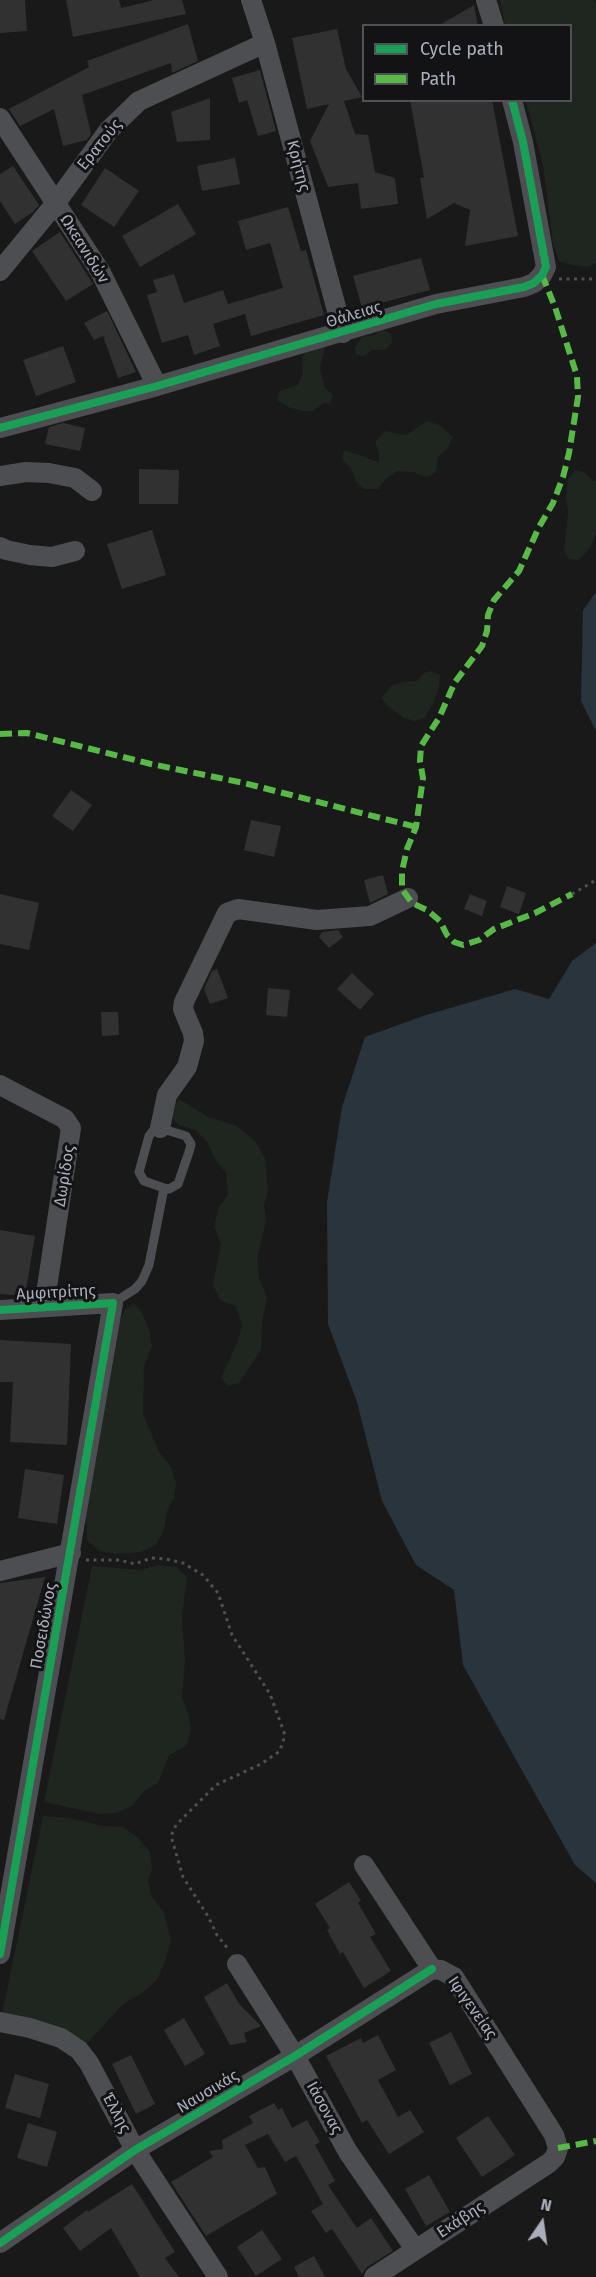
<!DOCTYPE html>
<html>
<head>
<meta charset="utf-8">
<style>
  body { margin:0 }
  #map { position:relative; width:596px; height:2277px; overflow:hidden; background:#191919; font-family:"Fira Sans",sans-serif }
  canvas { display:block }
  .legend { position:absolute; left:362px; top:24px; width:210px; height:78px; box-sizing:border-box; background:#131315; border:2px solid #4f5157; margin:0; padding:8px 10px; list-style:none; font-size:18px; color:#a9aebb }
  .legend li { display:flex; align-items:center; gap:12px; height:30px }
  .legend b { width:30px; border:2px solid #4f5157 }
  .north { position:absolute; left:512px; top:2193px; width:60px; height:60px; -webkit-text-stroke:4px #131315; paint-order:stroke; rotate:13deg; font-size:16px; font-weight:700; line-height:24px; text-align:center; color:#a9aebb }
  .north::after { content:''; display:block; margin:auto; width:21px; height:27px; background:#a9aebb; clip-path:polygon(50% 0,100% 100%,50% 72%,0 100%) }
</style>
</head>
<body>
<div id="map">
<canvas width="596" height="2277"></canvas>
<ul class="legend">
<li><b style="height:8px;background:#1a9f57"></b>Cycle path</li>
<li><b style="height:8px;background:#58b947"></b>Path</li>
</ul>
<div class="north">N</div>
</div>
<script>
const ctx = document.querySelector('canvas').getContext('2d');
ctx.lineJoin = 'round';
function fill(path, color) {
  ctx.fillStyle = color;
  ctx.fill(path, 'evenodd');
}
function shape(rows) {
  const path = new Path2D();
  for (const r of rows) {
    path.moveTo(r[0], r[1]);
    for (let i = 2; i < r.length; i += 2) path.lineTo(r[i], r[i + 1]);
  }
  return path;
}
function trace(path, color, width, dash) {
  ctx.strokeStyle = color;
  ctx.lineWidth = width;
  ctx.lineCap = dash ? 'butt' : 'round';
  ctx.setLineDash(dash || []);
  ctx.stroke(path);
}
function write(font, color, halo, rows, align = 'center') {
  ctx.font = font + ' "Fira Sans",sans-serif';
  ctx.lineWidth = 6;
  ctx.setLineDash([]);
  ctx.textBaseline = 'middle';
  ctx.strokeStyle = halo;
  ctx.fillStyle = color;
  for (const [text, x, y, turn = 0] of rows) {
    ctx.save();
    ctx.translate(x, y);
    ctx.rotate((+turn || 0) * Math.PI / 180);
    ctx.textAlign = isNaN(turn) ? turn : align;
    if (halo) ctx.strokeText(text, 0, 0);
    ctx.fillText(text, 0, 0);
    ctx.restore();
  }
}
const green = shape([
  [500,0,594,0,596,4,596,263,588,267,571,265,559,261,553,243,543,165,526,101,570,100,570,26,505,25],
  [381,329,391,334,392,343,385,350,372,350,364,356,356,355,355,347,362,337,374,335],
  [326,344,320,368,325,388,333,395,330,404,323,403,313,411,302,411,288,407,277,400,280,391,298,385,303,373,302,358,308,348],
  [427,421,439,425,453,437,447,449,438,457,436,472,426,477,413,472,398,471,386,479,378,489,364,489,356,481,351,468,342,459,344,450,379,462,379,453,375,442,385,431,406,435],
  [575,470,584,472,594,482,596,480,596,533,590,548,579,560,569,559,564,552,568,512,566,498,568,479],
  [431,671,440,675,439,686,433,704,425,717,415,721,404,718,389,707,381,698,391,686,403,682,417,681,424,673],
  [179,1099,208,1117,237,1126,255,1141,265,1158,268,1190,264,1205,266,1221,257,1260,259,1278,267,1297,262,1323,261,1350,239,1383,228,1386,221,1378,238,1341,242,1325,236,1306,220,1300,213,1285,221,1244,214,1227,218,1209,228,1194,226,1173,215,1159,207,1142,196,1130,179,1125,172,1118,174,1106],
  [134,1303,142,1313,149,1330,152,1346,144,1367,143,1414,159,1452,171,1467,176,1483,174,1498,167,1511,164,1530,156,1545,141,1552,117,1554,99,1551,87,1540,86,1511,117,1326,125,1310],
  [159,1565,176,1567,187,1577,182,1617,185,1660,182,1698,189,1716,191,1731,186,1746,169,1755,158,1783,144,1791,132,1806,117,1813,100,1814,44,1802,92,1566,140,1570],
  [43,1816,69,1818,103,1826,123,1827,137,1837,150,1852,152,1870,148,1880,152,1897,164,1913,171,1939,166,1959,157,1980,142,1993,123,2004,84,2047,2,2014]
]);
const water = shape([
  [596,592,596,731,581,701,583,610],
  [596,943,596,1883,575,1865,463,1665,454,1590,416,1565,382,1501,357,1402,328,1324,327,1202,342,1107,365,1037,423,1016,515,989,549,999,572,961]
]);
const building = shape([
  [0,0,25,0,27,31,0,33],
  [66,0,119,0,121,8,154,0,182,0,186,14,73,37],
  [474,5,478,26,438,26],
  [188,24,198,61,172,73,171,63,82,95,91,134,87,140,63,146,54,109,20,126,9,109,89,67,87,61],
  [337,29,346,69,362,97,344,101,355,134,368,135,375,172,395,178,398,204,361,209,358,183,328,187,310,141,329,104,307,109,292,38],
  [260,70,276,131,258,136,247,100,239,103,232,78],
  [210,98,210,140,177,142,171,112],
  [410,100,492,100,518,236,465,246,470,210,454,203,427,219,420,178,424,177],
  [235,158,240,184,202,191,197,166],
  [13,166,39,205,33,212,15,224,0,201,0,174],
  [105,168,139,191,114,227,81,205],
  [178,204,196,234,140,267,122,236],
  [288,207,301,251,306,250,324,315,251,336,245,314,213,324,220,346,194,355,188,335,162,343,147,295,157,292,153,280,174,274,184,303,223,290,228,304,283,288,270,243,246,250,238,221],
  [60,232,93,284,66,301,32,251],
  [421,258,430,290,362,308,353,276],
  [107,311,136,372,118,378,103,336,94,340,84,323],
  [63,346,76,382,36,396,23,360],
  [63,423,85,428,80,451,45,444,49,427],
  [139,469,179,470,178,504,139,504],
  [152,530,166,575,122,589,107,544],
  [71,790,92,805,73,831,52,816],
  [251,820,281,826,274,857,244,850],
  [383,875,388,894,370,903,364,880],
  [507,886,526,893,519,914,500,907],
  [0,894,39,903,29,950,0,944],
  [470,894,487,901,482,916,464,909],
  [338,930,343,937,329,948,319,937,322,932],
  [217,969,228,998,210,1004,204,989,212,971],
  [352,973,374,994,360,1010,337,989],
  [268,988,290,990,287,1017,266,1015],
  [101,1012,118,1012,119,1035,102,1036],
  [0,1230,35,1236,25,1296,0,1294],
  [0,1340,71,1344,67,1445,10,1442,13,1382,0,1382],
  [25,1469,64,1475,57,1524,18,1518],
  [45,1577,4,1720,0,1719,0,1583],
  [349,1882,361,1901,358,1903,376,1934,370,1937,391,1971,364,1988,343,1952,340,1954,327,1930,330,1928,315,1904],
  [227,1983,240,2005,261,2026,244,2033,247,2042,230,2045,204,1997],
  [184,2018,205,2054,185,2066,164,2030],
  [451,2032,472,2074,450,2085,429,2043],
  [378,2035,396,2070,378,2080,398,2117,410,2110,424,2132,389,2154,367,2120,362,2123,326,2056,361,2038,363,2043],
  [131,2055,155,2104,136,2114,112,2064],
  [15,2074,49,2084,40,2118,5,2108],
  [274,2103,278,2110,282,2108,292,2128,307,2120,320,2142,315,2145,335,2181,328,2185,357,2228,371,2218,393,2251,367,2267,362,2274,332,2229,326,2233,311,2211,323,2204,296,2156,285,2162,268,2134,245,2145,258,2168,265,2167,277,2194,206,2236,171,2182,213,2157,209,2151,223,2149,222,2140,253,2123,249,2116],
  [488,2116,515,2155,482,2177,456,2138],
  [28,2123,57,2132,47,2167,17,2158],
  [429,2175,450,2212,426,2226,405,2189],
  [132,2184,175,2252,165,2258,179,2277,140,2277,111,2228,80,2251,63,2228,87,2210,88,2212],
  [262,2230,282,2259,256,2276,237,2247],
  [314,2256,325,2277,299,2277,294,2267]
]);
const path = shape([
  [559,279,596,279],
  [572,894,596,880],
  [86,1560,119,1560,135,1564,151,1558,166,1559,183,1563,203,1575,218,1593,232,1635,270,1694,285,1735,280,1751,261,1764,216,1785,176,1825,171,1836,183,1877,209,1918,217,1935,228,1949]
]);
const lane = shape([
  [113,1303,135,1289,142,1281,149,1265,164,1188,169,1189,178,1184,190,1149,191,1144,186,1136,160,1128,152,1132,149,1136,139,1172,144,1181,164,1188]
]);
const street = shape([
  [251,0,265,43,343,333],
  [486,0,494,26],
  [0,118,100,271,157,386],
  [0,271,55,204,109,130,139,101,265,43],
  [0,428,157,386,436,304,524,287,534,283,542,275,546,267,523,142,512,100],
  [0,476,26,472,49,473,75,478,92,491],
  [0,547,6,550,30,555,52,557,75,551],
  [0,1085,65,1119,71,1128,44,1307],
  [160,1128,167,1095,187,1067,194,1041,193,1033,183,1009,184,1002,227,913,238,909,317,920,370,916,408,898],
  [0,1310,113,1303,0,1954],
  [0,1571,71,1553],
  [364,1865,432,1969],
  [237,1964,295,2056,348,2152,415,2249],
  [0,2022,30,2028,61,2038,79,2050,89,2063,135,2150,218,2277],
  [0,2243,135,2150,295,2056,432,1969],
  [374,2277,549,2163,555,2157,558,2148,554,2135,454,1977,441,1970,432,1969]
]);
const quiet = shape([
  [542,275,555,307,577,376,578,397,569,453,563,477,553,503,539,527,519,571,494,600,488,615,487,631,482,646,455,682,439,718,421,746,420,761,423,778,416,827,407,849,402,871,402,889,412,903,427,910,440,921,447,935,454,942,463,945,479,940,494,929,535,913,572,894],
  [0,734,27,733,151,764,244,783,416,827],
  [558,2148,596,2141]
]);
const cycleway = shape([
  [0,428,157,386,436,304,524,287,534,283,542,275,546,267,523,142,512,100],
  [0,1310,113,1303,0,1954],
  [0,2243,135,2150,295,2056,432,1969]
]);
const streetNames = [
  ["Ερατούς",100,145,-51],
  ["Κρήτης",298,166,75],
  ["Ωκεανιδών",84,249,58],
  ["Θάλειας",354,315,-17],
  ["Δωρίδος",65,1176,-81],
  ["Αμφιτρίτης",56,1293,-3],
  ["Ποσειδώνος",44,1626,-80],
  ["Ιφιγενείας",472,2008,55],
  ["Ναυσικάς",208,2092,-31],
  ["Ιάσονας",324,2108,61],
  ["Έλλης",116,2113,62],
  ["Εκάβης",461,2220,-33]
];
fill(green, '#1e261f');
fill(water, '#2a343c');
fill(building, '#313131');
trace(path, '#4f5053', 3, [3, 4.5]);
trace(lane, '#4c4e52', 9);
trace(street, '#4c4e52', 20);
trace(quiet, '#58b947', 6, [12, 6]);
trace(cycleway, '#1a9f57', 8);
write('16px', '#a9aebb', '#131315', streetNames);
</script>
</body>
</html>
